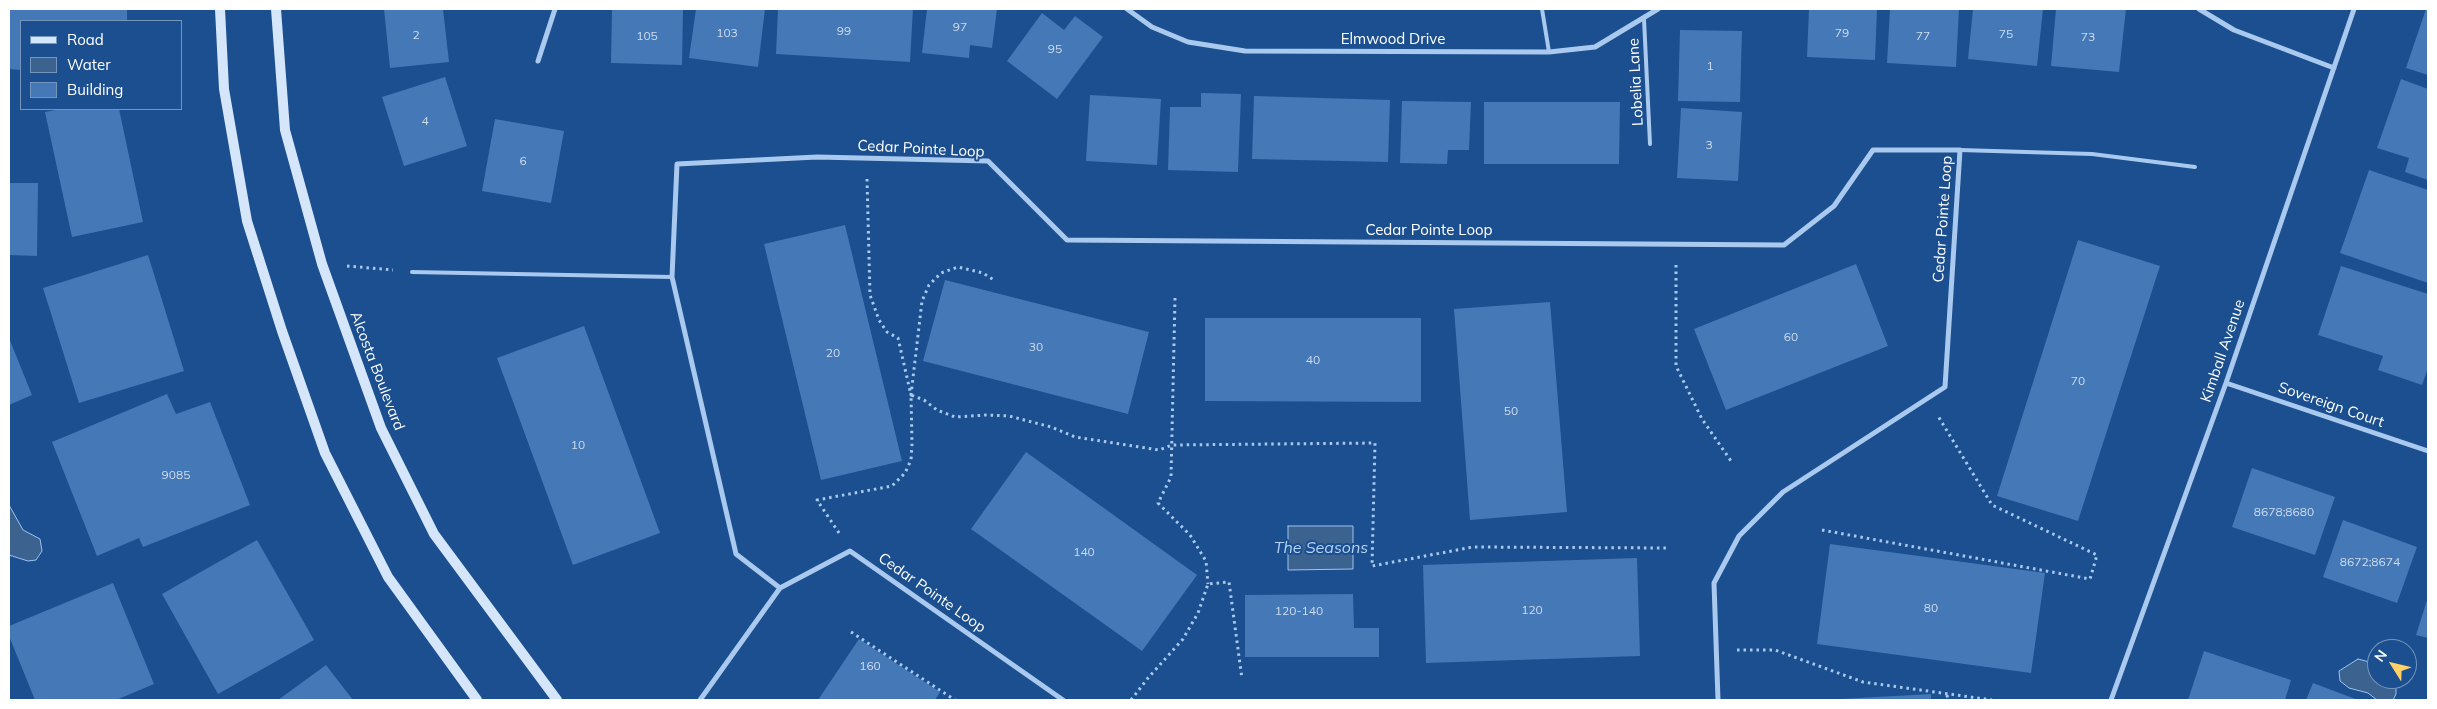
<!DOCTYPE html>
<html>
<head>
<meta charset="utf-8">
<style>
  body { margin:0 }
  #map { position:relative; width:2437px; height:709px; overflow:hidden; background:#1b4f8f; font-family:Mulish,sans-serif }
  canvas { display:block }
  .frame { position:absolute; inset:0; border:10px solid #fff; pointer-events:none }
  .legend { position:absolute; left:20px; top:20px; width:162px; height:90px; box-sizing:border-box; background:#1b4f8f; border:1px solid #7695bc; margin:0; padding:6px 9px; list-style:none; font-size:15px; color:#fff }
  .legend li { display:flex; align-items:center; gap:10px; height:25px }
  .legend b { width:25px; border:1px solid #7695bc }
  .north { position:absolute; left:2367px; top:639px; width:50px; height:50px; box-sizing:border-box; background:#1b4f8f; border:1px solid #7695bc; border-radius:50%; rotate:306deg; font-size:14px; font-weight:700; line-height:20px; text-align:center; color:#fff }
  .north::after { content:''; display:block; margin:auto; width:18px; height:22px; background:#ffd166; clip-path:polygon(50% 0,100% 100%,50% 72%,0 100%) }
</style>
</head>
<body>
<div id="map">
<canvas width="2437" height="709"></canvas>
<div class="frame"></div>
<ul class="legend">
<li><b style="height:6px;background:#d6e6fa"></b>Road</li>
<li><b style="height:14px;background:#3c6290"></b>Water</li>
<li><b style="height:14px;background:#4478b7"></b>Building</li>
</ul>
<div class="north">N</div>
</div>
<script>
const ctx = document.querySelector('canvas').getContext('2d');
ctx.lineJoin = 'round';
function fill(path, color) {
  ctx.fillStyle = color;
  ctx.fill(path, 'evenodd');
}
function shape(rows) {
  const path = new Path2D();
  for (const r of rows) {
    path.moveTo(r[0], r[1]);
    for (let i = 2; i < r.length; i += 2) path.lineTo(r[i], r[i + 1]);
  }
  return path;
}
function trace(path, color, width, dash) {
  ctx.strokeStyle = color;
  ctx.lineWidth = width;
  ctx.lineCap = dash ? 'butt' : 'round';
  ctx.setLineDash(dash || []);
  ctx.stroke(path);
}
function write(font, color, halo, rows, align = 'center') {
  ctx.font = font + ' Mulish,sans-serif';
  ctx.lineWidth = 4;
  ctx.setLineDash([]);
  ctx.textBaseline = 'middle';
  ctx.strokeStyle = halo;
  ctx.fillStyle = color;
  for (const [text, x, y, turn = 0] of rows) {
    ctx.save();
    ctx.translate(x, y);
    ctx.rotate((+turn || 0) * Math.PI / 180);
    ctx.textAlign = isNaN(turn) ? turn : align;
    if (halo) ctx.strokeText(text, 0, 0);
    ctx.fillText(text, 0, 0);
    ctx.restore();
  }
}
const water = shape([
  [9,505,23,530,40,539,42,551,36,560,28,561,9,555,9,505],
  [1288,526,1353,526,1353,569,1288,570,1288,526],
  [2358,659,2377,664,2377,679,2394,679,2396,683,2396,694,2393,700,2377,700,2368,693,2349,688,2340,681,2339,671,2358,659]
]);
const building = shape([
  [9,9,127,9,127,21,21,21,21,70,9,69],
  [384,9,443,9,449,62,390,68],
  [612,9,683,9,682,65,611,63],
  [696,9,765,9,758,67,689,58],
  [778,9,913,9,910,62,776,54],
  [927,9,997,9,992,48,970,45,969,58,922,53],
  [1809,9,1877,9,1875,60,1807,57],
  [1890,9,1959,9,1956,67,1887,63],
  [1973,9,2043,9,2037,66,1968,59],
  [2056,9,2126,9,2119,72,2051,66],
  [2426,9,2428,9,2428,75,2406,68],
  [1042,13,1064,30,1075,16,1103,37,1057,99,1007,61],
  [1680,30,1742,31,1740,102,1678,101],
  [445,77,467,146,404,166,382,97],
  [2401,79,2428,89,2428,180,2405,172,2409,158,2377,148],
  [1201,93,1241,94,1238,172,1168,170,1170,107,1201,107],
  [1090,95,1161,99,1157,165,1086,161],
  [1254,96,1390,100,1388,162,1252,159],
  [1402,101,1471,102,1469,150,1448,150,1447,164,1400,163],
  [1484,102,1620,102,1619,164,1484,164],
  [1681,108,1742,112,1738,181,1677,178],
  [62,109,119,109,143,222,72,237,45,112],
  [495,119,564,131,551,203,482,191],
  [2369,170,2428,190,2428,283,2340,253],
  [9,183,38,183,37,256,9,255],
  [845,225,902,461,821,480,764,244],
  [2078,240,2160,266,2078,521,1997,496],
  [148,255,184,371,79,403,43,288],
  [1856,264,1888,346,1726,410,1694,329],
  [2341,266,2428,294,2428,368,2422,385,2378,370,2383,356,2318,335],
  [945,280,1149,332,1128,414,923,361],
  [1550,302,1567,512,1470,520,1454,309],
  [1205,318,1421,318,1421,402,1205,401],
  [584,326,660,533,573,565,497,358],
  [9,338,32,395,9,405],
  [167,394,176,414,210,402,250,505,143,547,139,538,97,556,52,442],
  [1026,452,1197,575,1142,651,971,529],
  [2252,468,2335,497,2315,555,2232,527],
  [2343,520,2417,547,2397,603,2323,577],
  [257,540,314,640,218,694,162,594],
  [1830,544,2045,573,2031,673,1817,644],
  [1637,558,1640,656,1426,663,1423,565],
  [113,583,154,684,116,700,35,700,9,636,9,626],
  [1353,594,1354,628,1379,628,1379,657,1245,657,1245,595],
  [2428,597,2428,638,2416,635],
  [859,639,940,692,935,700,818,700],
  [2204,651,2291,680,2285,700,2188,700],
  [326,665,353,700,278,700],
  [2313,683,2358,700,2306,700],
  [1931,694,1931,700,1840,700,1840,699]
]);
const path = shape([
  [867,179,870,295,879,320,887,332,898,338,911,395,922,301,929,285,941,273,958,267,983,273,994,280],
  [1676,265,1676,366,1702,419,1731,461],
  [347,266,393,270],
  [1175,298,1171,477,1158,503,1190,535,1206,561,1208,584],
  [1822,530,2090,579,2097,555,1992,505,1938,416],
  [839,533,817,500,892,486,905,473,911,460,912,444,911,395,924,400,937,410,955,417,986,415,1009,416,1051,427,1075,437,1159,450,1172,445,1375,443,1372,566,1473,547,1666,548],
  [851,632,955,700],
  [1737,650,1775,650,1863,682,1992,700],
  [1947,695,1948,700],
  [1131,700,1148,678,1183,639,1198,613,1208,584,1229,582,1242,679]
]);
const service = shape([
  [1542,9,1549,52],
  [1644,19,1650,144],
  [1960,150,2092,154,2195,167],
  [412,272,672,277]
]);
const minor = shape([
  [1127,9,1152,27,1188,42,1245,51,1549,52,1595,47,1658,9],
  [2199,9,2234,30,2334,68],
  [538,61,555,9],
  [2226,383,2428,451],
  [780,588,736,554,672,277,677,164,817,157,988,161,1067,240,1784,245,1834,206,1873,150,1960,150,1945,387,1783,492,1739,536,1714,583,1718,700],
  [700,700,780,588,850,551,1063,700],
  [2111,700,2226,383,2354,9]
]);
const secondary = shape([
  [220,9,224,89,247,221,282,331,325,453,388,577,477,700],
  [276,9,285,130,322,264,381,428,434,534,557,700]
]);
const numberNames = [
  ["97",960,27],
  ["99",844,31],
  ["103",727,33],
  ["79",1842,33],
  ["75",2006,34],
  ["2",416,35],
  ["105",647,36],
  ["77",1923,36],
  ["73",2088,37],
  ["95",1055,49],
  ["1",1710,66],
  ["4",425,121],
  ["3",1709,145],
  ["6",523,161],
  ["60",1791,337],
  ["30",1036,347],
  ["20",833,353],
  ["40",1313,360],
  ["70",2078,381],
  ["50",1511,411],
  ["10",578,445],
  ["9085",176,475],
  ["8678;8680",2284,512],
  ["140",1084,552],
  ["8672;8674",2370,562],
  ["80",1931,608],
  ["120",1532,610],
  ["120-140",1299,611],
  ["160",870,666]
];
const streetNames = [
  ["Elmwood Drive",1393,39],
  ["Lobelia Lane",1636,82,-93],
  ["Cedar Pointe Loop",921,149,3],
  ["Cedar Pointe Loop",1943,219,-86],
  ["Cedar Pointe Loop",1429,230],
  ["Kimball Avenue",2223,351,-71],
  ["Alcosta Boulevard",377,371,69],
  ["Sovereign Court",2331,405,19],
  ["Cedar Pointe Loop",932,593,35]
];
const waterNames = [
  ["The Seasons",1321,548]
];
fill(water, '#3c6290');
trace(water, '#9cc4f0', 1);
fill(building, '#4478b7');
trace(path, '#a9c9ee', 3, [2.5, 4]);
trace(service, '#a9c9ee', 4);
trace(minor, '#a9c9ee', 5);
trace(secondary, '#d6e6fa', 10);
write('12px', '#d0dded', null, numberNames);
write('15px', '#fff', '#1b4f8f', streetNames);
write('italic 16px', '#b5d3f5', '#1b4f8f', waterNames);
</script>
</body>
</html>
